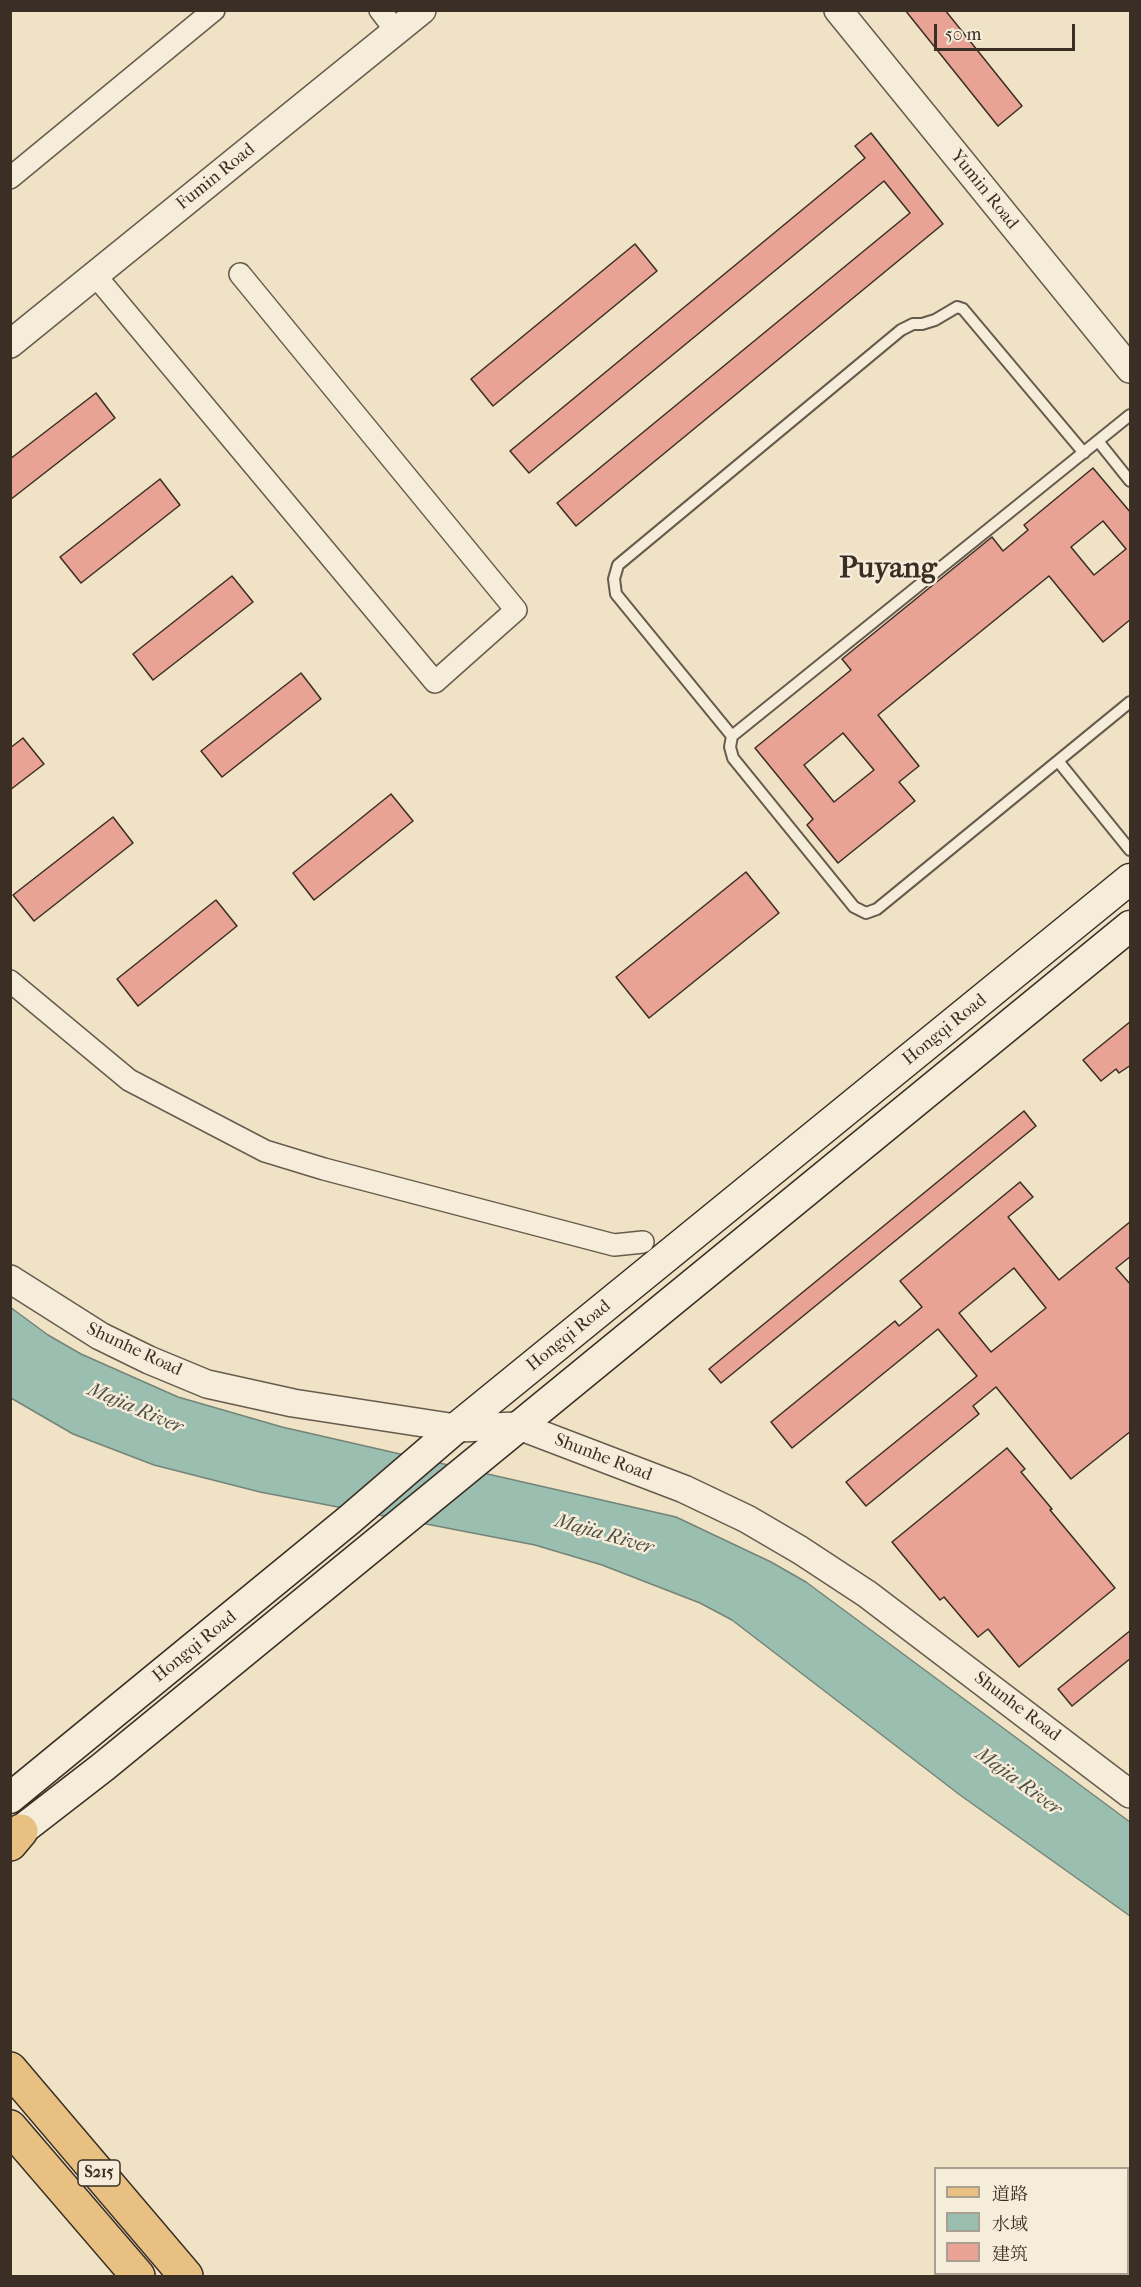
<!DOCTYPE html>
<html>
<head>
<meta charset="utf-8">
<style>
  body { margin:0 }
  #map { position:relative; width:1141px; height:2287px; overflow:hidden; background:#efe2c5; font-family:"IM FELL French Canon","Noto Serif SC",serif }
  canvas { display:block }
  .frame { position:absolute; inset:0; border:12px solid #3a2e25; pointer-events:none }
  .legend { position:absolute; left:934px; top:2167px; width:195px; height:108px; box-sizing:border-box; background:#f5ecd9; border:2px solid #aaa091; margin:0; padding:8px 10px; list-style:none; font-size:18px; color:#3a2e25 }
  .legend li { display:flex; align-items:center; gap:12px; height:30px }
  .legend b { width:30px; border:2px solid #aaa091 }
  .scale { position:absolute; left:934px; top:24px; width:141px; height:27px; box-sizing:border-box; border:3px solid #3a2e25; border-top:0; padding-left:8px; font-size:18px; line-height:21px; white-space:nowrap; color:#3a2e25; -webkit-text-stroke:4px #f5ecd9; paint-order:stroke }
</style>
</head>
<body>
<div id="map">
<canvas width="1141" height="2287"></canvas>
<div class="frame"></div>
<ul class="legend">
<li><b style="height:8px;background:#e8c182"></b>道路</li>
<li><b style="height:16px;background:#9abeb0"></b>水域</li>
<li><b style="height:16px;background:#e8a394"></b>建筑</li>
</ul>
<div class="scale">50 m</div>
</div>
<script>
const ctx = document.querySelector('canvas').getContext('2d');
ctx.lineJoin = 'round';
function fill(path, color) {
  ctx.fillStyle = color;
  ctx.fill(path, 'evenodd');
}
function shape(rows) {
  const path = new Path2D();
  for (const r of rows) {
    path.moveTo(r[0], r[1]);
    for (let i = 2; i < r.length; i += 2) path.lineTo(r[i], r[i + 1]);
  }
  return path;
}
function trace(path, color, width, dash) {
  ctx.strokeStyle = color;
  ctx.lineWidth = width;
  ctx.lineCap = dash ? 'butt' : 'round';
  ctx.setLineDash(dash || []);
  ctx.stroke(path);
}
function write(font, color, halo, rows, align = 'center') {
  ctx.font = font + ' "IM FELL French Canon",serif';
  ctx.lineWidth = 5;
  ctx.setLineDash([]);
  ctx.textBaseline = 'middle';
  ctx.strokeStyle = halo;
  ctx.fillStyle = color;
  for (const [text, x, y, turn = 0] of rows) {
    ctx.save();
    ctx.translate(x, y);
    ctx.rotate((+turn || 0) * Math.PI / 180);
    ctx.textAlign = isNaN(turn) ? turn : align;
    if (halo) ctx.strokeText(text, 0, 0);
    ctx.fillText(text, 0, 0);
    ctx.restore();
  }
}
const water = shape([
  [10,1307,48,1335,81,1354,178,1397,282,1427,676,1517,771,1562,806,1582,1130,1822,1130,1916,960,1795,732,1620,700,1603,602,1565,535,1545,260,1492,154,1465,73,1434,11,1398,10,1307]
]);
const building = shape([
  [905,10,945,10,1022,106,998,126,905,10],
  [871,133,943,224,576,526,557,503,910,213,884,181,529,473,510,451,865,158,855,146,871,133],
  [635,244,657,271,493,406,471,379,635,244],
  [96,393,115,418,10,500,10,459,96,393],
  [1093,468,1131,513,1131,619,1103,642,1049,576,878,715,919,766,899,782,915,801,838,863,807,825,813,819,755,748,851,670,842,659,992,537,1003,551,1028,530,1024,525,1093,468],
  [1103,521,1126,549,1094,575,1071,547,1103,521],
  [843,733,874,770,834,802,804,765,843,733],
  [160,479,180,505,81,583,60,557,160,479],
  [232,576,253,602,153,680,133,654,232,576],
  [301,673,321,699,222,777,201,751,301,673],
  [23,738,44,764,10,790,10,748,23,738],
  [391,794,413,821,314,900,293,873,391,794],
  [113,817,133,843,34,921,13,895,113,817],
  [746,872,779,913,649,1018,616,977,746,872],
  [216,900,237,926,138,1006,117,979,216,900],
  [1131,1021,1131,1065,1119,1073,1116,1069,1101,1081,1083,1060,1131,1021],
  [1024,1111,1036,1126,721,1383,709,1369,1024,1111],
  [1020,1182,1033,1197,1008,1217,1059,1280,1131,1221,1131,1256,1116,1268,1131,1285,1131,1431,1071,1479,996,1387,973,1406,979,1414,866,1506,846,1482,977,1376,938,1329,792,1448,771,1422,895,1321,899,1326,922,1307,900,1281,1020,1182],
  [1014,1268,1046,1308,991,1352,959,1313,1014,1268],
  [1007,1448,1025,1469,1021,1472,1052,1509,1050,1510,1115,1588,1019,1667,988,1629,978,1637,944,1597,940,1600,892,1542,1007,1448],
  [1131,1630,1131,1658,1072,1706,1058,1689,1131,1630]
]);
const service = shape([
  [1130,415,732,736,730,747,733,758,854,907,866,913,877,909,1130,702],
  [1098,441,1130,481],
  [732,736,616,594,614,579,618,565,901,330,913,324,922,324,935,320,957,307,963,309,1084,453],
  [1058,761,1130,850]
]);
const minor = shape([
  [380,10,396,31],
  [10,178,214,10],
  [95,275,435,682,516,610,240,274],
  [10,981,129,1080,265,1151,324,1169,614,1245,643,1242]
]);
const tertiary = shape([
  [838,10,1130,369],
  [10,344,422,10],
  [10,1279,100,1336,149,1360,207,1384,293,1403,456,1428,519,1426,684,1489,747,1519,800,1550,867,1594,1130,1794]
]);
const secondary = shape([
  [10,1798,349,1520,456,1428,1130,879],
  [10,1839,103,1767,1130,926]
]);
const primary = shape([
  [10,1844,21,1831],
  [10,2069,186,2276],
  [10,2127,138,2276]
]);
const shields = [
  [99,2173,42]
];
const shieldNames = [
  ["S215",99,2173]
];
const streetNames = [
  ["Fumin Road",216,177,-39],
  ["Yumin Road",984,190,51],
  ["Hongqi Road",945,1030,-39],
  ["Hongqi Road",569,1336,-39],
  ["Shunhe Road",134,1350,25],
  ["Shunhe Road",603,1458,21],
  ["Hongqi Road",195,1647,-39],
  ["Shunhe Road",1017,1707,37]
];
const waterNames = [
  ["Majia River",135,1409,23],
  ["Majia River",604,1535,16],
  ["Majia River",1018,1782,36]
];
const townNames = [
  ["Puyang",888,570]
];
fill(water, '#9abeb0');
trace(water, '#748478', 1.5);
fill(building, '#e8a394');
trace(building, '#3a2e25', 1.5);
trace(service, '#675b4d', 14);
trace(minor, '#675b4d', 24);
trace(tertiary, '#675b4d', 30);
trace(secondary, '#3a2e25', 33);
trace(primary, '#3a2e25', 36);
trace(service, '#f5ecd9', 10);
trace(minor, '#f5ecd9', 21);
trace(tertiary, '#f5ecd9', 27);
trace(secondary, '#f5ecd9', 30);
trace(primary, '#e8c182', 33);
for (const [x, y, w] of shields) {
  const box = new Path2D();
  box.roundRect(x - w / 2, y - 13, w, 26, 4.5);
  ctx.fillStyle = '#f5ecd9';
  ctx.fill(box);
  trace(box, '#3a2e25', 1.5);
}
write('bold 16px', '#3a2e25', null, shieldNames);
write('18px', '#3a2e25', '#f5ecd9', streetNames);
write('italic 20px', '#525248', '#f5ecd9', waterNames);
write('bold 30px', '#3a2e25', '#f5ecd9', townNames);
</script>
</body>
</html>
